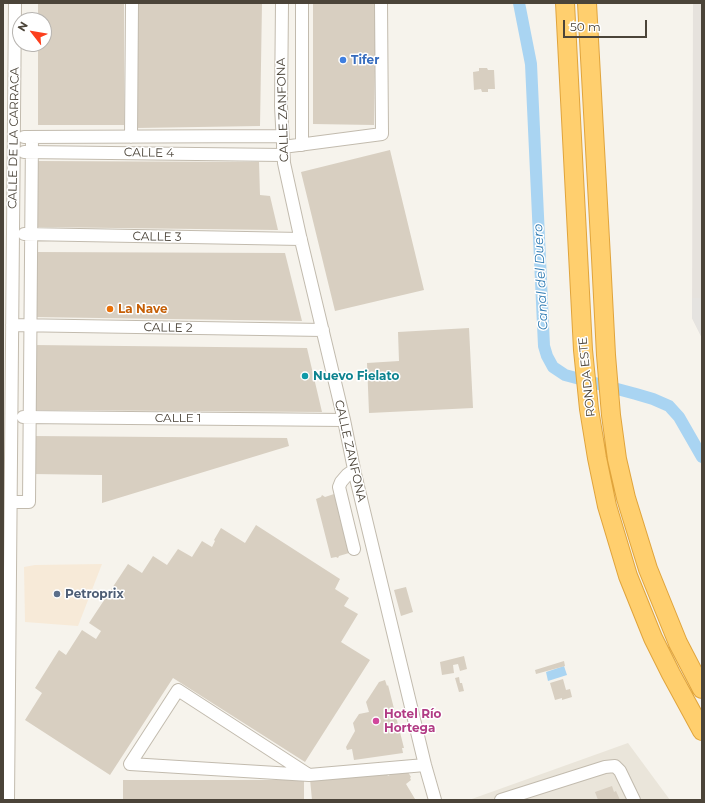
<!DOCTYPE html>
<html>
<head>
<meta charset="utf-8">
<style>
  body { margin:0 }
  #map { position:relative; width:705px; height:803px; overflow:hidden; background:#f6f3ec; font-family:Montserrat,sans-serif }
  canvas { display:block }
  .frame { position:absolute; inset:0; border:4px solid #4b4439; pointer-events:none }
  .north { position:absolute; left:12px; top:12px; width:40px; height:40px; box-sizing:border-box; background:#fff; border:1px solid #b7b4b0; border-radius:50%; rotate:301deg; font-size:11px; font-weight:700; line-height:16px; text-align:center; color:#4b4439 }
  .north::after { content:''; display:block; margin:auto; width:14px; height:18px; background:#fc3f1d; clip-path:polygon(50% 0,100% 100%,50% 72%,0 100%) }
  .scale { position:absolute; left:563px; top:20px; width:84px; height:18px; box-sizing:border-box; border:2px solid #4b4439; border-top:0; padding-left:5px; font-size:12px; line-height:14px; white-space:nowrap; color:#4b4439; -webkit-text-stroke:3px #fff; paint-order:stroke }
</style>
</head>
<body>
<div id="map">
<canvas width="705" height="803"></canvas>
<div class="frame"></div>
<div class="north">N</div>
<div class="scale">50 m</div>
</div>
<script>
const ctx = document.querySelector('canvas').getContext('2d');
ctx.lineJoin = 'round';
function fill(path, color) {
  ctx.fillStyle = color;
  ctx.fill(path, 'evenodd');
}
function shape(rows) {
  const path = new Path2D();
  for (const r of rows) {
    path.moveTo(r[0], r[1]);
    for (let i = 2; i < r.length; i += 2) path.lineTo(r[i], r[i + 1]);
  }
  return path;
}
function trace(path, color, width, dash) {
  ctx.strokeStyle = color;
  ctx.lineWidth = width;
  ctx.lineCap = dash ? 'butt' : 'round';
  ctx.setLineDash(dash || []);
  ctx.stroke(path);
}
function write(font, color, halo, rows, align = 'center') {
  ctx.font = font + ' Montserrat,sans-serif';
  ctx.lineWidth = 3;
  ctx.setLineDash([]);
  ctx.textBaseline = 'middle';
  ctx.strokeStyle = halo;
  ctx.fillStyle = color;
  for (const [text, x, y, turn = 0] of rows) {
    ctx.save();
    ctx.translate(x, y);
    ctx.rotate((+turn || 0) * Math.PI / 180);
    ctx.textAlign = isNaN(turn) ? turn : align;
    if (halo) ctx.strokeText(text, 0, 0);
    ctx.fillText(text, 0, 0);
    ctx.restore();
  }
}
const residential = shape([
  [628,743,670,800,469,800]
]);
const commercial = shape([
  [102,564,78,626,25,622,24,567,35,565]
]);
const industrial = shape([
  [693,3,702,3,702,338,692,318]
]);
const parking = shape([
  [692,298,702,298,702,338,692,318]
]);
const water = shape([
  [564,666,567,675,548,681,546,672]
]);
const canal = shape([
  [519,3,531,64,544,346,547,356,553,367,565,375,636,394,653,399,669,406,679,417,702,457]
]);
const building = shape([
  [38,3,124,3,124,125,38,125,38,44,44,44,44,20,38,20],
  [135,3,262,3,260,126,136,128],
  [313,3,376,3,374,125,313,124],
  [479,68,487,68,488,70,494,70,495,89,488,89,488,92,482,92,481,89,474,90,473,72,479,71],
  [390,150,424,290,335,311,301,172],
  [36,161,259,162,260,195,270,196,278,230,36,227],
  [35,252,285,253,302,321,32,317],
  [469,328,473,408,369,413,367,363,399,361,398,332],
  [34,345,307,348,322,412,34,410],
  [33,436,287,438,289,446,102,503,102,475,33,474],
  [334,494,349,553,339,556,338,558,336,557,331,558,316,499,321,497,322,495,325,497],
  [256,525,340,579,335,589,349,598,344,606,358,614,341,642,370,660,305,762,173,678,110,775,25,720,42,693,35,688,59,650,66,655,82,630,96,639,101,631,89,623,128,564,142,573,153,556,167,565,178,549,192,557,202,541,212,547,215,541,214,540,221,528,245,543],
  [406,587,413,612,401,616,394,590],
  [464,656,467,669,460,671,458,664,453,665,454,673,442,675,440,662],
  [564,661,565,666,536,674,535,670],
  [459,677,460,683,462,683,464,691,459,692,455,678],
  [563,679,566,690,570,689,572,697,562,700,562,698,555,700,550,683],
  [385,680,387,686,388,685,404,748,402,748,403,753,354,760,352,749,347,750,346,747,355,731,353,723,359,714,369,712,366,702,379,682],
  [398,770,400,774,405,771,407,773,408,772,411,777,410,778,411,780,406,784,415,799,413,800,312,800,310,779,385,771,388,776],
  [123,780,304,780,304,800,123,800],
  [612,786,614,792,616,791,620,800,598,800,595,792]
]);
const minor = shape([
  [282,3,281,106,284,163,300,236,344,420,355,474,425,765,435,800],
  [24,137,282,136],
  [131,137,132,3],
  [302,145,302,3],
  [283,147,382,134,381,3],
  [24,152,283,155],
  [24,234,301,239],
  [12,325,323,330],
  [23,417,344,420],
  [11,502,29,502,32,137],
  [354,549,339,487,341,482,347,475,354,470],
  [309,775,130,764,178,690,309,775,425,765],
  [8,800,15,3],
  [501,800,605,767,615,766,620,771,634,800]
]);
const highway = shape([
  [565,3,583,350,589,409,597,458,607,506,628,576,653,638,671,674,702,731],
  [587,3,601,258,606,355,611,415,617,459,626,498,648,569,678,643,702,689]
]);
const markers = [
  [343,60,4,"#3f7fe0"],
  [110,309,4,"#e8710a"],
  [305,376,4,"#0f9aa8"],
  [57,594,4,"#5c6f8a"],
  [376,721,4,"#d1479c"]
];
const shopNames = [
  ["Tifer",351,60]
];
const streetNames = [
  ["CALLE ZANFONA",283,110,-92],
  ["CALLE DE LA CARRACA",14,138,-89],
  ["CALLE 4",149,153,1],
  ["CALLE 3",157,237,1],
  ["CALLE 2",168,328,1],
  ["RONDA ESTE",587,377,-96],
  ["CALLE 1",178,418],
  ["CALLE ZANFONA",350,451,77]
];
const foodNames = [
  ["La Nave",118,309]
];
const cultureNames = [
  ["Nuevo Fielato",313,376]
];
const serviceNames = [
  ["Petroprix",65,594]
];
const hotelNames = [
  ["Hotel Río",384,714],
  ["Hortega",384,728]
];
const waterNames = [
  ["Canal del Duero",541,277,-93]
];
fill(residential, '#eae5da');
fill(commercial, '#f7ead8');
fill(industrial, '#e6e2dd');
fill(parking, '#e5e3e0');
fill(water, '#a9d4f2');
trace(canal, '#a9d4f2', 12);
fill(building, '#d8cfc1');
trace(minor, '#c2bbae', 14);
trace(highway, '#e0a43c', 20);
trace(minor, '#fff', 12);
trace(highway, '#ffcf6e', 18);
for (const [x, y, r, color] of markers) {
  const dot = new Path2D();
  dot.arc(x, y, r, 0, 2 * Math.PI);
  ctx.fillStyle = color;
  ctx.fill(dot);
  trace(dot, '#fff', 1.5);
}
write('bold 12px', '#366cbe', '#fff', shopNames, 'left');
write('12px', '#4b4439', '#fff', streetNames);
write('bold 12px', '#c56008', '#fff', foodNames, 'left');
write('bold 12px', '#0d838f', '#fff', cultureNames, 'left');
write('bold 12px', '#4e5e75', '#fff', serviceNames, 'left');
write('bold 12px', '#b23c85', '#fff', hotelNames, 'left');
write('italic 13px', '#2e7ab2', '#fff', waterNames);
</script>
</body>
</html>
